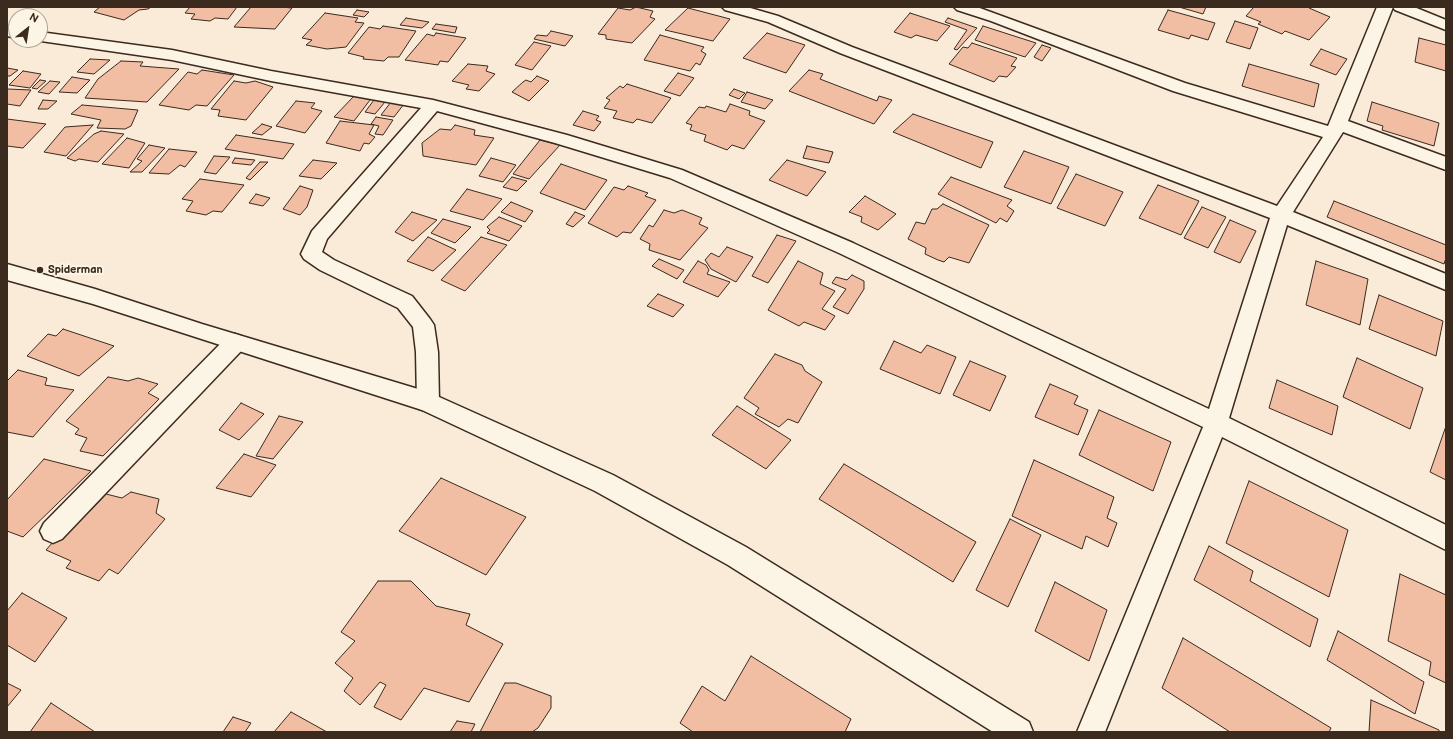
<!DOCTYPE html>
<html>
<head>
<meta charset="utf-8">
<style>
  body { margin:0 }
  #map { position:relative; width:1453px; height:739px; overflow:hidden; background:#faead8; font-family:"Balsamiq Sans",sans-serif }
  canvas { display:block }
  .frame { position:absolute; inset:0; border:8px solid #3b2a1e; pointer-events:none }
  .north { position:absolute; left:8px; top:8px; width:40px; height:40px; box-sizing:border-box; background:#fcf5e5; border:1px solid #afa495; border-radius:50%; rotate:30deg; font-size:11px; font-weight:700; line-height:16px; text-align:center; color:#3b2a1e }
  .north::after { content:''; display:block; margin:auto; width:14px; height:18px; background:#3b2a1e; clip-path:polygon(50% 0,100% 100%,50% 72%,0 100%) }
</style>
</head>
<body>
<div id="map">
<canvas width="1453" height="739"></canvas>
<div class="frame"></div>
<div class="north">N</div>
</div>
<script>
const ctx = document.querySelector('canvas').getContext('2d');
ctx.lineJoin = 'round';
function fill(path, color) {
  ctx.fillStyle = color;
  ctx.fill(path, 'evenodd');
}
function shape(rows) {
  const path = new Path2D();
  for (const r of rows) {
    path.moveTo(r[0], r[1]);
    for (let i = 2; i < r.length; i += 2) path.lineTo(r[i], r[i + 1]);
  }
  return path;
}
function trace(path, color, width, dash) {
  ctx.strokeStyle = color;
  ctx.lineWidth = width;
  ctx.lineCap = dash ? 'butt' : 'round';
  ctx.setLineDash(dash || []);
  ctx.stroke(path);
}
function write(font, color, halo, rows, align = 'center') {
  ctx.font = font + ' "Balsamiq Sans",sans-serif';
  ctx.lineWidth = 4;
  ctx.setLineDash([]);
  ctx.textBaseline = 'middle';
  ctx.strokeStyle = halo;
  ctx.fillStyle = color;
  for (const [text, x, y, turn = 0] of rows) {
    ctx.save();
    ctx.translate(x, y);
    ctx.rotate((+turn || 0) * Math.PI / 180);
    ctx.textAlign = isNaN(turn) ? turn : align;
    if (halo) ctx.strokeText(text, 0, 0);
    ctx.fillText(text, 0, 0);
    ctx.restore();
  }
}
const building = shape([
  [100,7,151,7,148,9,139,10,124,20,94,12,100,7],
  [190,7,237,7,228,19,215,18,210,21,191,19,195,14,185,13,190,7],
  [251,7,281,7,292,8,275,29,234,27,251,7],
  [636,7,653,11,650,17,655,19,632,43,606,39,606,35,598,34,618,8,630,10,636,7],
  [1179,7,1206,7,1203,14,1179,7],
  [1254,7,1310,7,1309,8,1330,17,1309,40,1285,31,1282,34,1258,24,1261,22,1246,16,1254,7],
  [688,8,730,19,713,41,665,30,688,8],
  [357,10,369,12,364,17,353,15,357,10],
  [1168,10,1215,23,1208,40,1191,35,1189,39,1158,30,1168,10],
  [325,13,358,18,355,22,364,23,346,47,327,49,306,45,312,40,302,38,325,13],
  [910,13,950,26,937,41,916,35,911,38,894,32,910,13],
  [406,18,429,22,422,28,400,25,406,18],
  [948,18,977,28,957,50,954,49,967,30,945,22,948,18],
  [1235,21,1258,28,1250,49,1226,42,1235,21],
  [436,24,457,27,455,33,432,29,436,24],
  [383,26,416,31,399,57,388,57,384,61,363,59,364,57,348,53,369,27,380,29,383,26],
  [983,26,1036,43,1025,57,975,40,983,26],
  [551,31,573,36,565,46,534,39,537,35,547,36,551,31],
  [436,33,466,38,448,62,440,61,438,65,405,60,427,34,434,36,436,33],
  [767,33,805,45,786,73,743,58,767,33],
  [660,35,704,47,701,51,706,54,700,65,696,63,690,71,644,60,660,35],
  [1419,38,1446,45,1446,71,1415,62,1419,38],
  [534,42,551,46,532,70,515,65,534,42],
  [972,43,1017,58,1011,66,1016,67,1007,77,999,76,994,82,949,64,963,47,968,48,972,43],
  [1042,45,1051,48,1042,61,1034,57,1042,45],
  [1321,49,1347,59,1336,75,1310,65,1321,49],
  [90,59,110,60,94,74,77,72,90,59],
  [121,61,143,62,140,66,179,69,147,102,85,98,98,79,121,61],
  [468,64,488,66,486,71,495,74,479,91,466,89,469,85,452,81,468,64],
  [1249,64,1319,84,1314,107,1242,86,1249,64],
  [7,68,18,70,10,76,7,76,7,68],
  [202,70,234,75,207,106,196,105,189,110,159,105,188,72,197,74,202,70],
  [809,70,823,74,820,79,877,101,879,96,892,100,874,124,789,91,809,70],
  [23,71,41,74,30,88,9,85,23,71],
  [678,73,694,78,680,96,664,91,678,73],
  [537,76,549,81,529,101,512,92,523,82,526,80,531,82,537,76],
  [72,77,90,80,77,93,59,92,72,77],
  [40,80,46,81,37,89,32,88,40,80],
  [50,81,60,82,49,94,38,92,50,81],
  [234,81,246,83,255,81,273,87,246,120,218,116,220,110,211,109,234,81],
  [627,84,671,98,652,123,637,119,633,123,613,118,617,111,604,108,610,100,606,98,620,86,623,88,627,84],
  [7,89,31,90,20,106,7,104,7,89],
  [734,89,745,93,739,99,729,95,734,89],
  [747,92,773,100,765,109,741,102,747,92],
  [355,95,370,100,354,121,334,117,355,95],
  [43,100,57,101,48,109,38,109,43,100],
  [374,100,385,102,375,114,365,112,374,100],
  [296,101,315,103,311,108,322,111,305,133,276,126,296,101],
  [391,102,404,104,394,117,381,115,391,102],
  [1372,102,1439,123,1434,146,1382,130,1383,126,1367,121,1372,102],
  [730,104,750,111,749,115,765,121,744,149,732,145,727,150,704,141,706,135,690,130,692,125,686,123,699,107,705,108,706,106,726,112,730,104],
  [82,105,138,110,131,126,125,129,97,128,101,120,71,114,82,105],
  [583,111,599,116,596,120,601,122,594,131,573,125,583,111],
  [913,114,993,142,981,168,893,132,913,114],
  [376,117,393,120,383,135,375,134,379,126,371,124,376,117],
  [7,119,46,124,23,148,7,146,7,119],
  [340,121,374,125,369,134,375,137,369,144,364,143,360,151,326,143,340,121],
  [262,124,272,127,262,135,252,133,262,124],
  [93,125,66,156,44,152,65,127,93,125],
  [455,125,475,130,474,135,494,138,476,165,423,156,422,143,440,129,451,130,455,125],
  [101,131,124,134,98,162,79,159,75,161,67,158,94,134,101,131],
  [236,135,294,144,283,159,225,149,236,135],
  [127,138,145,143,129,168,102,164,127,138],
  [540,140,560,145,529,179,513,174,540,140],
  [149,145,165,148,142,172,130,172,142,161,137,159,149,145],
  [807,146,833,152,829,163,803,158,807,146],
  [169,149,197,152,185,167,180,165,169,174,149,173,169,149],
  [1024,151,1069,167,1051,204,1004,187,1024,151],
  [214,156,230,157,216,174,204,172,214,156],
  [235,158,255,160,251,165,232,163,235,158],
  [491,158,516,165,503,182,479,176,491,158],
  [313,160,337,163,321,179,299,176,313,160],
  [787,160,826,172,807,196,769,180,787,160],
  [260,162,268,162,250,180,246,178,260,162],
  [561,164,607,180,585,210,540,193,561,164],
  [1076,174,1123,192,1105,226,1057,208,1076,174],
  [512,177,527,181,517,191,503,187,512,177],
  [951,177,1012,200,1007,206,1014,211,1007,222,1000,218,996,223,938,194,951,177],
  [200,179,244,185,222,212,213,211,206,215,186,211,193,201,182,199,200,179],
  [1158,185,1199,201,1181,235,1139,218,1158,185],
  [300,186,313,190,307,207,300,215,283,209,300,186],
  [628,186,648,193,645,196,656,200,631,233,623,232,617,237,588,223,614,187,624,190,628,186],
  [467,189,502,199,483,220,450,211,467,189],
  [256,194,270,198,263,206,249,203,256,194],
  [865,196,896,214,878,230,861,222,862,217,849,212,865,196],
  [1334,201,1446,245,1446,258,1444,264,1327,217,1334,201],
  [511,202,533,211,525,222,501,212,511,202],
  [943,204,989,225,969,263,949,257,944,262,938,260,925,254,926,248,908,239,916,222,925,224,932,209,937,209,943,204],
  [1202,207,1226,217,1208,248,1184,238,1202,207],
  [664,210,674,213,682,210,702,218,699,224,708,228,680,260,649,250,650,244,640,239,649,225,653,227,664,210],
  [412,212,437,220,413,241,395,232,412,212],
  [575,212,585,216,573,227,566,224,575,212],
  [499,217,522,226,509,241,487,233,490,230,487,227,499,217],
  [443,219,471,227,455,243,431,233,443,219],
  [1230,220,1256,231,1240,263,1214,252,1230,220],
  [777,235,796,241,768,283,752,276,777,235],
  [428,237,456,250,433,271,407,261,428,237],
  [481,237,507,245,465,291,441,280,481,237],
  [727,247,753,257,736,282,711,269,705,260,711,253,719,257,727,247],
  [659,259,684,270,677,279,652,266,659,259],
  [698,261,706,265,709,270,707,274,730,282,718,297,683,282,698,261],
  [798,261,823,273,820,284,835,291,822,309,835,316,825,330,804,322,799,326,768,310,798,261],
  [1316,261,1368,279,1360,325,1306,305,1316,261],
  [852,275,864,281,864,289,848,314,833,307,846,289,832,283,836,277,847,280,852,275],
  [658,294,684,305,673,317,647,306,658,294],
  [1379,295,1443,321,1436,356,1369,329,1379,295],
  [63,329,114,346,79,376,27,356,48,334,56,336,63,329],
  [894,341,921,353,927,345,956,357,940,394,880,369,894,341],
  [775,354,802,365,805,371,822,382,798,423,788,419,779,427,755,414,759,408,744,398,775,354],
  [1357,358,1423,388,1410,429,1343,397,1357,358],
  [970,361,1006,376,990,411,953,395,970,361],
  [18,370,47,378,45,385,74,390,33,437,7,432,7,381,18,370],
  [108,377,128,381,138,378,158,384,148,393,159,399,103,456,80,451,87,438,75,434,79,429,66,421,108,377],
  [1277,380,1338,406,1332,435,1269,408,1277,380],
  [1050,384,1078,396,1074,404,1088,410,1078,435,1035,417,1050,384],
  [241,403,264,414,239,440,219,430,241,403],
  [737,406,791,440,766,469,712,435,737,406],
  [1099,410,1171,442,1153,491,1079,455,1099,410],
  [279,416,303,422,273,459,256,456,279,416],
  [1446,426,1446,480,1430,472,1446,426],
  [244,454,276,465,251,497,216,488,244,454],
  [44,459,91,471,23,537,7,531,7,500,44,459],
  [1034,460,1114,497,1107,518,1117,523,1108,547,1086,536,1082,549,1012,516,1034,460],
  [844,464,976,542,953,582,819,499,844,464],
  [441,478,526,517,486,575,399,531,441,478],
  [1249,481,1348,530,1329,597,1226,543,1249,481],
  [131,492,159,499,156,513,165,519,118,574,109,569,99,581,66,568,71,561,46,550,81,510,90,511,106,494,122,498,131,492],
  [1010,519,1041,535,1008,607,976,590,1010,519],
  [1209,546,1253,571,1250,581,1318,619,1310,647,1194,580,1209,546],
  [1400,574,1446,595,1446,683,1429,675,1431,662,1388,641,1400,574],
  [378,581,411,581,436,606,470,614,466,625,503,644,469,702,424,688,401,720,374,707,386,685,380,682,360,705,344,691,353,678,335,663,355,641,341,632,378,581],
  [1055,582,1107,610,1089,661,1035,631,1055,582],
  [22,593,67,618,35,662,7,645,7,611,22,593],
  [1338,631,1424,682,1415,714,1327,660,1338,631],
  [1183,638,1331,728,1329,732,1230,732,1162,688,1183,638],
  [751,656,851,719,845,732,693,732,680,723,702,686,725,701,751,656],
  [7,683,21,690,7,707,7,683],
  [505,683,516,683,551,696,551,708,538,728,532,732,480,732,505,683],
  [1371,700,1439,730,1439,732,1369,732,1371,700],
  [51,703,95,732,30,732,51,703],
  [291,712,327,732,274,732,291,712],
  [233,717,251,723,245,732,223,732,233,717],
  [457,721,475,724,471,732,450,732,457,721]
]);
const minor = shape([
  [722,7,747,7,778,16,852,47,1277,206,1323,137,1173,91,991,21,957,10,954,7,977,7,1185,83,1328,126,1377,7,1414,7,1446,20,1446,30,1395,10,1393,7,1348,121,1446,157,1446,170,1343,132,1293,212,1446,274,1446,290,1287,225,1229,418,1446,525,1446,550,1222,437,1105,732,1077,732,1203,427,839,253,670,178,555,143,437,111,327,239,322,252,334,260,412,296,430,319,434,325,438,352,439,402,436,409,428,412,420,409,417,402,416,352,413,327,398,308,320,270,304,259,301,254,312,231,421,108,271,81,172,60,34,40,40,40,40,32,172,50,271,71,433,100,567,135,682,170,853,243,1209,409,1270,218,840,53,768,22,725,10,722,7],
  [7,26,16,28,16,38,7,36,7,26],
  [235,334,243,337,246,343,243,349,62,539,53,543,44,539,40,531,44,523,227,337,235,334]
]);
const tertiary = shape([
  [7,264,95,289,202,324,428,392,613,475,746,547,1029,722,1033,732,993,732,728,565,595,491,422,410,93,304,7,280,7,264]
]);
const markers = [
  [40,270,4,"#3b2a1e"]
];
const poiNames = [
  ["Spiderman",48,270]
];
fill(building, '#f1bda3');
trace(building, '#3b2a1e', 1);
trace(minor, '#3b2a1e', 3);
trace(tertiary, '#3b2a1e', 3);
fill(minor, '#fcf5e5');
fill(tertiary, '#fcf5e5');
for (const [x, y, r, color] of markers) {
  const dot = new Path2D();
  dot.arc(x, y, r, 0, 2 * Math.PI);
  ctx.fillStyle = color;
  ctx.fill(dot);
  trace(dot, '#fcf5e5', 1.5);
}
write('bold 11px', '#3b2a1e', '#fcf5e5', poiNames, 'left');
</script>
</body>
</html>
